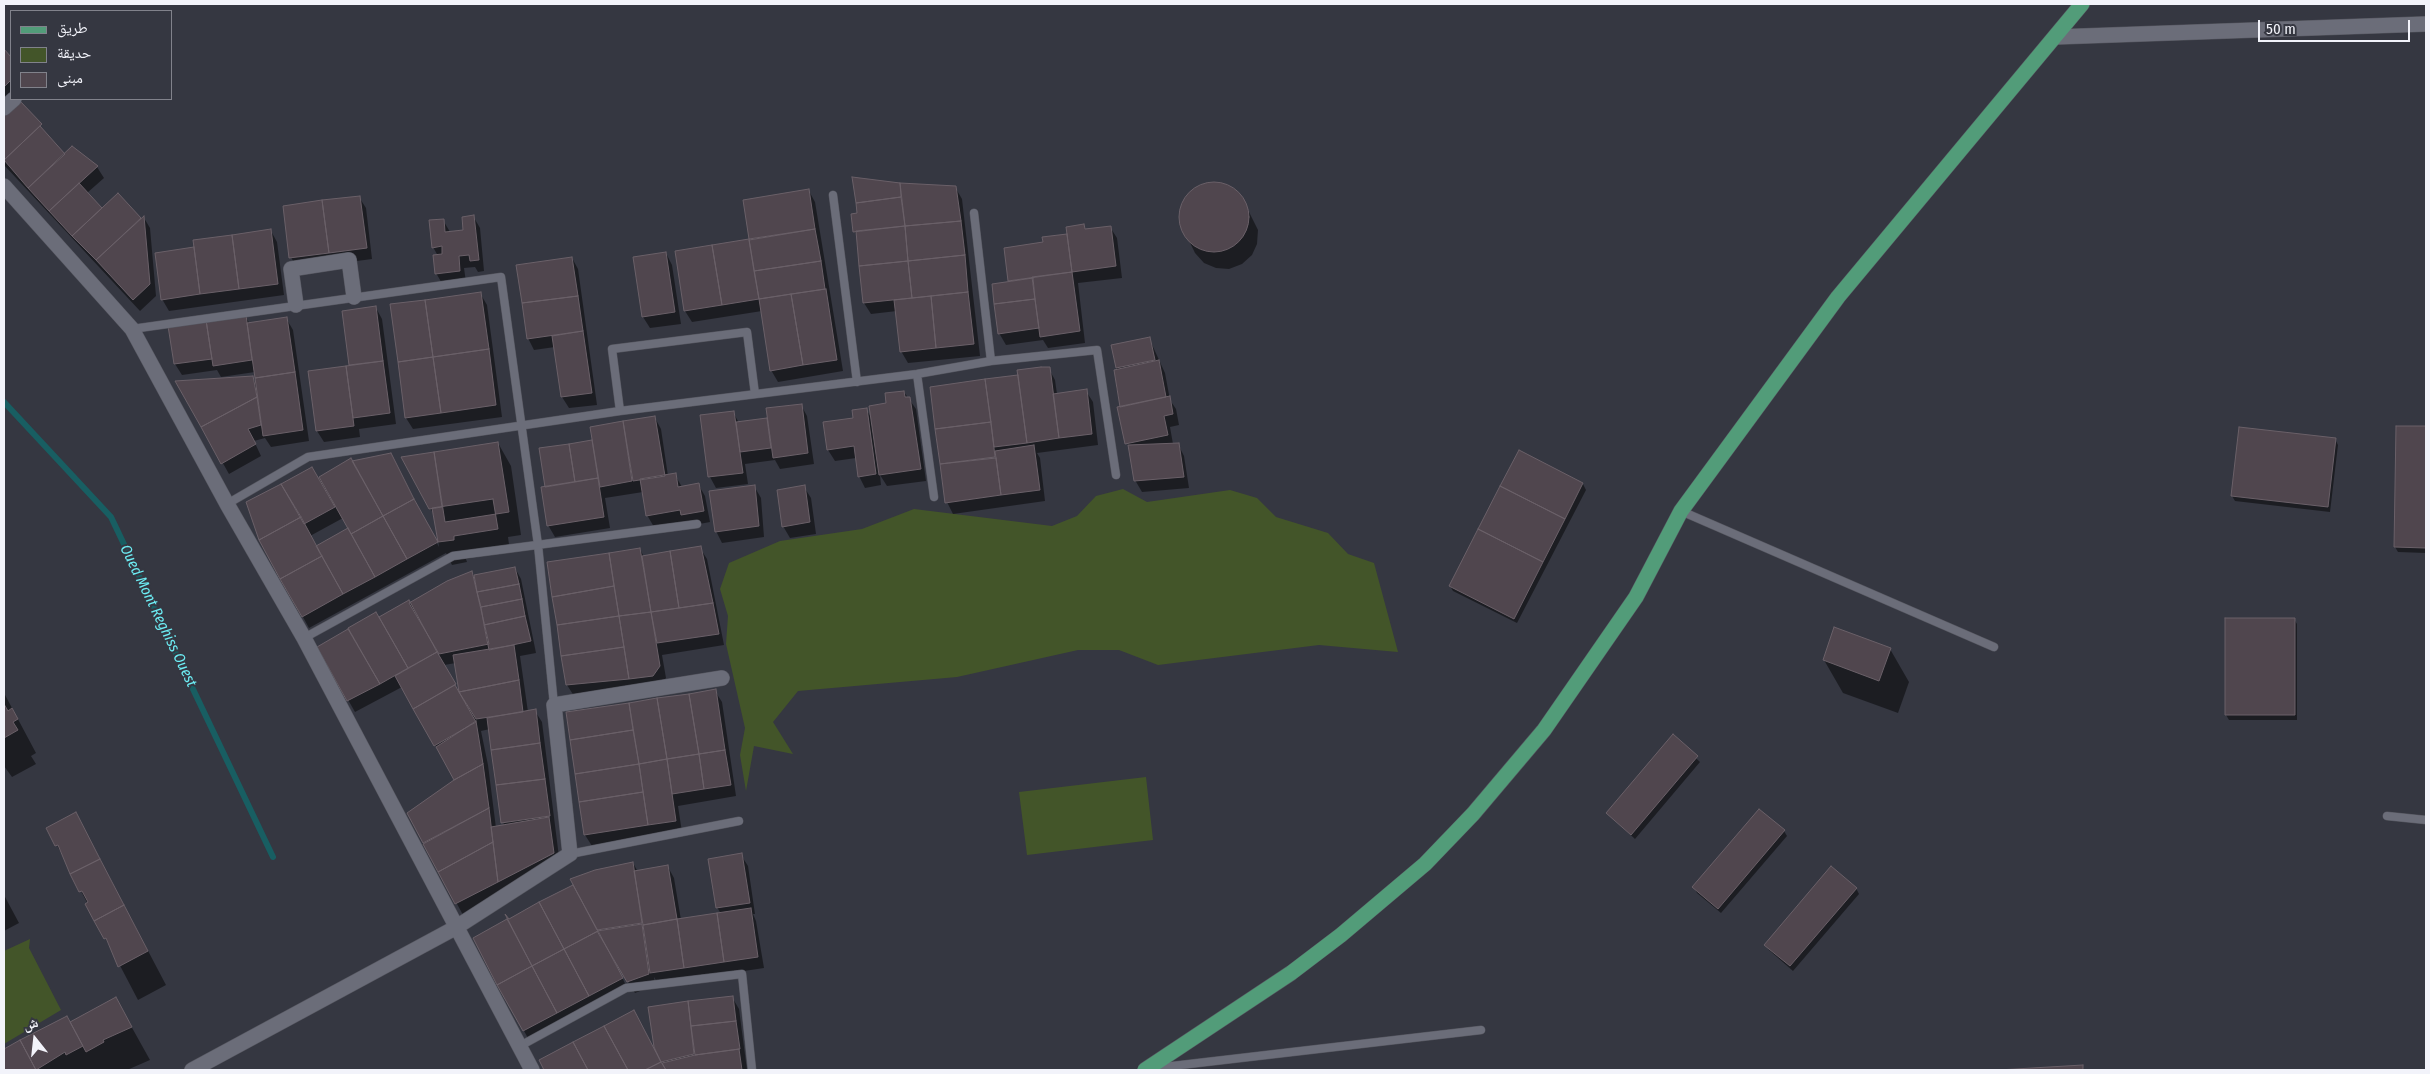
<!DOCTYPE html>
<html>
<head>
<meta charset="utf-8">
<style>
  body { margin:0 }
  #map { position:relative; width:2430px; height:1074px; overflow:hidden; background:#353741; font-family:"Fira Sans Condensed","Noto Naskh Arabic",sans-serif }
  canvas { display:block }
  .frame { position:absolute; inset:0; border:5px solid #f2f3fa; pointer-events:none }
  .legend { position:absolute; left:10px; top:10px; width:162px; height:90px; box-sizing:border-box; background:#353741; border:1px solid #81828b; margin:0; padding:6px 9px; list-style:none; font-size:15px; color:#f2f3fa }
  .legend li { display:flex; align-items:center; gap:10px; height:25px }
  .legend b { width:25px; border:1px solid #81828b }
  .north { position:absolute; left:10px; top:1014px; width:50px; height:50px; -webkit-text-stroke:4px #353741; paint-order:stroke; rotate:344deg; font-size:14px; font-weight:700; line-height:20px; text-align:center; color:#f2f3fa }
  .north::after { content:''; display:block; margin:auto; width:18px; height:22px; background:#f2f3fa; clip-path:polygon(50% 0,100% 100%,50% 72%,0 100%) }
  .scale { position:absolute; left:2258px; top:20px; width:152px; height:22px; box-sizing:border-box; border:2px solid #f2f3fa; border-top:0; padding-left:6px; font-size:15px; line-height:18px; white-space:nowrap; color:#f2f3fa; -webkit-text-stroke:4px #353741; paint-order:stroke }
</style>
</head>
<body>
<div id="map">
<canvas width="2430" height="1074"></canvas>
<div class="frame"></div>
<ul class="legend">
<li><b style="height:6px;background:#529c79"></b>طريق</li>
<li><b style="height:14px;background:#435529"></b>حديقة</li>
<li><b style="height:14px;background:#50464e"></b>مبنى</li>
</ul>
<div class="north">ش</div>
<div class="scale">50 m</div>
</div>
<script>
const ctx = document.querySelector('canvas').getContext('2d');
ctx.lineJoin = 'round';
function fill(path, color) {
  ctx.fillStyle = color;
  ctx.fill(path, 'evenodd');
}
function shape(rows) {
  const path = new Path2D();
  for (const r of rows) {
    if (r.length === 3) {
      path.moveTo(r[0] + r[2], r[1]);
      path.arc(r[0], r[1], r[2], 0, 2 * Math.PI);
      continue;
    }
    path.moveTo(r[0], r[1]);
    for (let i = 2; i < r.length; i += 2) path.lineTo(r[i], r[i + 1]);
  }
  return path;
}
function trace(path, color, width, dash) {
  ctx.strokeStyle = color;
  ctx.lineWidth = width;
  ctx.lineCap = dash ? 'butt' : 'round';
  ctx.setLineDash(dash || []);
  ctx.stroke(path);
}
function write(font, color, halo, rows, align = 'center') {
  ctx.font = font + ' "Fira Sans Condensed",sans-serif';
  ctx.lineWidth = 4;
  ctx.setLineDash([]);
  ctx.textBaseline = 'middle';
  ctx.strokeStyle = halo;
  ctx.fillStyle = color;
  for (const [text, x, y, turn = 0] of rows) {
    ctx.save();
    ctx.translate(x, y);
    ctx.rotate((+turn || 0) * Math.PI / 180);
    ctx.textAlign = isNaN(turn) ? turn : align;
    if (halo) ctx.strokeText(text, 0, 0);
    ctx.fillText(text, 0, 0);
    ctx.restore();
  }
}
const green = shape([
  [1123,489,1147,502,1230,490,1257,498,1276,517,1328,533,1348,554,1374,563,1398,652,1319,645,1158,665,1119,650,1078,650,957,677,798,691,773,722,793,754,754,746,746,791,740,755,745,728,726,644,728,616,720,589,729,563,780,541,862,529,914,509,1052,526,1077,516,1096,496],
  [1146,777,1153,840,1027,855,1019,792],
  [30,939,29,948,61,1010,4,1044,4,951]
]);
const shadow = shape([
  [4,51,11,59,11,97,4,104],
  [20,103,65,155,72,148,97,167,104,178,87,193,102,209,118,195,141,220,144,218,150,228,156,296,140,311,4,165,4,117],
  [900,184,955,187,962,199,980,356,908,363,901,351,897,311,871,314,864,303,858,237,855,232],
  [1209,184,1222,184,1234,190,1243,200,1258,230,1257,244,1252,255,1242,264,1229,269,1216,268,1204,263,1195,253,1180,222,1181,209,1186,197,1196,188],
  [809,191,815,202,843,371,778,382,771,370,762,311,692,322,685,311,676,252,750,240,744,201],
  [359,197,366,208,372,259,297,269,291,257],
  [473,216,480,228,484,271,478,272,475,267,464,268,466,282,443,285,436,273,438,256,433,247,443,220,450,232,464,231],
  [1084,226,1086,230,1110,227,1117,238,1122,278,1078,283,1085,343,1048,348,1043,340,1006,345,999,333,1010,283,1005,249,1044,244,1069,235],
  [1026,276,1039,278,1026,280],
  [271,231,277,242,284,295,169,311,162,299,195,248],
  [666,253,672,265,681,324,650,328,643,317,634,258],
  [572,258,578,269,597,405,569,408,562,397,555,347,534,350,528,338],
  [480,293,487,305,502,417,413,429,406,418,391,306],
  [376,308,382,319,396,424,359,429,360,437,324,442,317,431,310,372,350,366,343,312],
  [245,316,250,324,286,318,293,330,309,441,271,447,265,438,254,441,261,456,229,474,177,382,252,378,257,385,255,372,221,377,217,370,182,375,175,364],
  [1149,338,1165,373,1170,400,1176,409,1179,425,1170,427,1173,444,1178,444,1184,456,1189,488,1142,492,1135,480,1116,385,1119,385,1117,370,1112,346],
  [1049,369,1055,380,1057,394,1086,391,1093,402,1098,445,1037,453,1040,458,1045,501,953,514,947,502,931,388,1019,376],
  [997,456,997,459,973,461,973,459],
  [904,392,916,409,926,481,887,486,880,475,881,485,865,488,859,476,856,458,835,461,828,450,854,419,866,409,872,419],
  [801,405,807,416,814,464,780,469,775,460,745,464,748,484,716,488,710,477,733,412,739,423,769,419],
  [655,418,661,429,668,476,675,475,682,487,698,484,705,496,710,522,689,526,686,522,654,527,647,515,643,492,605,498,610,528,555,537,548,525,546,488,540,449,594,441,591,428],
  [2398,427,2426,427,2426,553,2398,552,2395,547],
  [2335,439,2338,445,2330,512,2235,501,2232,496],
  [498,443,511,466,521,535,508,537,510,552,466,559,467,562,452,565,446,553,309,628,261,540,318,479,350,460,351,463,397,466,439,547,435,517,403,458],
  [343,518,349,529,316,547,310,536],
  [1519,452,1583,484,1586,490,1517,623,1453,591,1450,586],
  [754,486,761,498,764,537,722,543,716,531],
  [804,487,811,498,816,534,790,538,783,526],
  [700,548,707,559,724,645,662,655,666,678,659,687,574,696,567,685,548,563,640,549,644,557],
  [515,568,521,579,536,653,520,656,528,712,535,711,542,722,560,865,463,915,408,813,456,781,402,687,355,712,318,647,376,614,379,619,409,601,410,604,472,572,474,576],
  [456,663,461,697,444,665],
  [490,729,504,826,496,828,488,765,481,731],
  [2226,619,2294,619,2297,624,2297,720,2229,720,2226,715],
  [1890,649,1909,682,1898,713,1843,693,1824,660],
  [715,691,722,702,736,796,678,806,682,832,592,846,585,835,567,714],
  [4,693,36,753,31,756,36,764,12,777,4,766],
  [1673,736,1700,762,1635,839,1607,813],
  [76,814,166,985,138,1000,48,828],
  [1784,831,1787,836,1721,913,1697,893,1694,887],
  [741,855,748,866,755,914,753,914,756,921,764,968,658,984,654,977,655,985,635,993,617,963,616,964,628,990,530,1042,474,938,575,885,633,863,638,872,668,867,674,878,681,920,721,914,717,907],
  [1856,888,1859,894,1793,971,1769,950,1766,945],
  [4,895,19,923,4,931],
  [732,997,739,1009,747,1070,546,1070,541,1060,656,1052,649,1008],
  [116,999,150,1060,127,1070,4,1070,4,1051,66,1017,70,1023],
  [2082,1066,2084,1070,2008,1070]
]);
const stream = shape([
  [4,402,111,517,273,857]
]);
const building = shape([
  [4,49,11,57,11,80,4,87,4,49],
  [20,101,42,124,4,160,4,116,20,101],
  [40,126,65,154,28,188,4,160,40,126],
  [72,146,98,166,49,211,28,188,72,146],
  [852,177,900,183,901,197,856,203,852,177],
  [1214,217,35],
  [79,183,102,208,72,236,49,211,79,183],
  [900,183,956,186,961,221,905,226,900,183],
  [809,189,815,229,749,239,743,200,809,189],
  [118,193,141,218,96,260,72,236,118,193],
  [360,196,367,248,329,253,322,200,360,196],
  [901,197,905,226,853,232,851,214,857,213,856,203,901,197],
  [322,200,329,253,289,258,283,206,322,200],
  [474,215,479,260,470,261,469,255,459,256,460,271,435,274,433,255,442,254,442,246,432,248,429,220,444,219,445,232,463,230,462,217,474,215],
  [144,216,150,284,133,300,96,260,144,216],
  [961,221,965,255,908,261,905,226,961,221],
  [1084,224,1085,229,1111,226,1116,266,1072,272,1066,227,1084,224],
  [905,226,908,261,859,266,856,231,905,226],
  [271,229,278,284,239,289,232,235,271,229],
  [815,229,821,261,754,271,749,240,815,229],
  [1067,234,1072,272,1008,281,1004,248,1043,242,1042,237,1067,234],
  [232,235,239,289,200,294,193,240,232,235],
  [749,239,759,299,722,305,712,245,749,239],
  [712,245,722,305,684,311,675,251,712,245],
  [194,247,200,294,161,300,155,253,194,247],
  [666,252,675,312,642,317,633,257,666,252],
  [965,255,968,292,912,298,908,261,965,255],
  [572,257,578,296,522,303,516,265,572,257],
  [821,261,825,289,759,299,754,271,821,261],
  [908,261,912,298,863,303,859,266,908,261],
  [1072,272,1080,331,1040,337,1032,277,1072,272],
  [1033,278,1035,299,994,304,992,284,1033,278],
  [826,289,837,360,803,365,791,294,826,289],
  [481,292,489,349,433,357,425,300,481,292],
  [968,292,974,344,936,348,931,296,968,292],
  [791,294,803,365,770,371,759,299,791,294],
  [578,296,583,331,527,339,522,303,578,296],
  [931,296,936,348,900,352,894,300,931,296],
  [1035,299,1039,328,998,334,994,304,1035,299],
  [425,300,433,357,398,362,390,304,425,300],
  [376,306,383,361,349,365,342,311,376,306],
  [246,315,252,360,213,366,206,320,246,315],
  [287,317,295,372,255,378,247,323,287,317],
  [206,320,212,359,174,364,168,326,206,320],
  [583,331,592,393,561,397,552,336,583,331],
  [1150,337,1155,360,1116,368,1111,345,1150,337],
  [489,349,496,405,441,413,433,357,489,349],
  [433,357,441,413,405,418,398,362,433,357],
  [1159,360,1166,397,1120,407,1114,370,1159,360],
  [383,361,390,413,353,418,346,366,383,361],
  [346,366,354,426,316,431,308,371,346,366],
  [1041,367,1050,367,1059,438,1027,443,1017,370,1041,367],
  [295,372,303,430,263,436,255,378,295,372],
  [1018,375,1027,443,994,447,985,379,1018,375],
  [253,376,257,397,201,427,175,381,253,376],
  [985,379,991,422,935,429,930,387,985,379],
  [1087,389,1092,434,1059,438,1053,394,1087,389],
  [904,391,905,397,910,397,921,469,879,475,869,406,886,403,885,393,904,391],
  [1170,396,1173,414,1164,416,1168,435,1125,444,1117,407,1170,396],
  [257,397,261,425,248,429,256,444,221,464,201,427,257,397],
  [802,404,808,453,773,458,766,408,802,404],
  [867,408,876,474,858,477,854,446,827,450,823,422,853,418,852,410,867,408],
  [734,411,743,473,708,477,700,415,734,411],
  [655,416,665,476,633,481,623,421,655,416],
  [767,418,771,448,740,452,736,422,767,418],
  [623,421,632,481,600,487,590,427,623,421],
  [991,422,995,457,940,464,935,429,991,422],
  [2396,426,2426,426,2426,548,2394,547,2396,426],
  [2239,427,2336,438,2328,507,2231,496,2239,427],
  [592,440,598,478,575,482,569,444,592,440],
  [498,442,509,512,445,522,434,452,498,442],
  [1179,443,1184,477,1134,481,1128,445,1179,443],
  [569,444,575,482,545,487,539,448,569,444],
  [1034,445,1040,490,1001,495,995,451,1034,445],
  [1519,450,1583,483,1565,519,1500,486,1519,450],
  [434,452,442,507,429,509,401,457,434,452],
  [391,453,414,499,383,516,352,461,391,453],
  [351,458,383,516,351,534,319,477,351,458],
  [996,458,1001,495,945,503,940,464,996,458],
  [312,467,335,507,304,524,281,484,312,467],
  [676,473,678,487,699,483,704,511,681,515,680,510,646,516,640,479,676,473],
  [598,478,604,517,547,526,541,487,598,478],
  [281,484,301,517,259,540,246,502,281,484],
  [755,485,759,526,715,532,709,491,755,485],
  [805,485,810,522,782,527,777,490,805,485],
  [1500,486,1565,519,1543,562,1478,529,1500,486],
  [414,499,438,542,407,559,383,516,414,499],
  [493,499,498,529,454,536,454,540,438,542,432,508,493,499],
  [383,516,407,559,375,577,351,534,383,516],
  [301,517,322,556,280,579,259,540,301,517],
  [348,528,375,577,343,594,316,546,348,528],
  [1478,529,1543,562,1514,619,1449,586,1478,529],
  [701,546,713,603,679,608,670,551,701,546],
  [640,548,651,612,619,616,609,553,640,548],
  [670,551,679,608,651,612,642,556,670,551],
  [609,553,614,586,552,597,547,562,609,553],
  [322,556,343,594,302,617,280,579,322,556],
  [515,567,519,584,477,592,474,575,515,567],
  [472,571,489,644,439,654,409,603,447,581,472,571],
  [519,584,522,599,481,607,477,592,519,584],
  [614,586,619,616,557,625,552,597,614,586],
  [522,599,525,616,484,625,481,607,522,599],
  [409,600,437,652,408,668,379,617,409,600],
  [713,603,719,634,657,643,651,612,713,603],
  [376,612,408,668,380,684,348,628,376,612],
  [651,612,660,666,653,676,629,679,619,616,651,612],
  [525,616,531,641,489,650,484,625,525,616],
  [619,616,624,647,561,656,557,625,619,616],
  [2225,618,2295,618,2295,715,2225,715,2225,618],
  [1834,627,1891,648,1879,681,1823,660,1834,627],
  [348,629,380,684,347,701,317,647,348,629],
  [514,645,519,680,459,692,453,655,514,645],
  [624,647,629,679,566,685,561,656,624,647],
  [437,652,456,684,413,709,395,676,437,652],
  [519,680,523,712,476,719,459,692,519,680],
  [455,685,476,722,434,746,413,709,455,685],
  [716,689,725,750,699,754,689,694,716,689],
  [689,694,699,754,667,759,657,698,689,694],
  [657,698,667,759,639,764,629,703,657,698],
  [629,703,633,730,570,740,566,712,629,703],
  [4,704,8,711,12,708,18,719,13,722,18,730,4,738,4,704],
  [536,709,540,743,491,750,487,718,536,709],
  [476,721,483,764,454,780,436,747,476,721],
  [633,730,639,764,575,774,570,740,633,730],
  [1673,734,1698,756,1631,835,1606,813,1673,734],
  [540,743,545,779,496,785,491,750,540,743],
  [725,750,731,785,704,789,699,754,725,750],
  [699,754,704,789,672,794,667,759,699,754],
  [667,759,676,821,648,825,639,764,667,759],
  [483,764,489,808,423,843,407,813,454,780,483,764],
  [639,764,643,792,579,802,575,774,639,764],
  [545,779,550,816,501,823,496,785,545,779],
  [643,792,648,825,584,835,579,802,643,792],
  [489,808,493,842,438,872,423,844,489,808],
  [1759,809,1785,830,1718,909,1692,887,1759,809],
  [76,812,100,859,70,874,58,845,55,846,46,828,76,812],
  [549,817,554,853,498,882,491,827,549,817],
  [493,842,498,882,455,904,438,872,493,842],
  [742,853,750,903,716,908,708,859,742,853],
  [100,859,124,905,94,921,85,904,88,902,82,891,79,892,70,874,100,859],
  [633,862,642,923,597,930,570,879,595,870,633,862],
  [668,865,677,919,643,925,634,871,668,865],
  [1831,866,1857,888,1790,966,1764,945,1831,866],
  [573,885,598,931,564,949,539,902,573,885],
  [539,902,564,949,532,966,505,914,509,919,539,902],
  [124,905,148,951,118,967,106,938,104,939,94,921,124,905],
  [751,908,758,957,724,962,717,913,751,908],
  [717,913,724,962,684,968,677,919,717,913],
  [507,919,532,966,497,985,473,938,507,919],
  [677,919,684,968,650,973,643,925,677,919],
  [642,924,649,974,627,982,597,931,642,924],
  [598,931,623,978,589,996,564,949,598,931],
  [564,949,589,996,557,1013,532,966,564,949],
  [532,966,557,1013,523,1031,497,985,532,966],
  [733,996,736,1021,691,1026,688,1001,733,996],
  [116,997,132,1027,103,1040,104,1042,86,1052,70,1022,116,997],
  [688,1001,694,1054,661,1062,654,1047,648,1007,688,1001],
  [634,1010,661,1062,645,1070,628,1070,604,1026,634,1010],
  [67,1016,83,1046,66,1055,65,1052,36,1070,20,1040,67,1016],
  [736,1021,740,1049,695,1055,691,1026,736,1021],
  [604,1026,628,1070,588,1070,573,1042,604,1026],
  [20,1040,36,1070,4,1070,4,1049,20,1040],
  [573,1042,588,1070,544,1070,539,1060,573,1042],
  [739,1049,742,1070,666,1070,662,1063,695,1055,739,1049],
  [661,1062,666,1070,645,1070,661,1062],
  [2083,1065,2083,1070,1998,1070,2083,1065]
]);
const service = shape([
  [833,195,857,382],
  [974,213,991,361],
  [132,329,501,277,538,545,554,705],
  [917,374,934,497],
  [620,411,612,349,747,332,755,394],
  [227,504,308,457,620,411,917,374,991,361,1097,350,1116,475],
  [1681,511,1994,647],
  [304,638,453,556,697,524],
  [2387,816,2426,820],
  [570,854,739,821],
  [520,1046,626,988,742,974,752,1070],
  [1155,1068,1481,1030]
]);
const minor = shape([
  [4,108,14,99],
  [4,186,132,329,227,504,304,638,532,1070],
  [296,305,291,269,349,260,354,297],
  [192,1070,455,928,570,854,554,705,722,678]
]);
const tertiary = shape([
  [2055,37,2426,24]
]);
const primary = shape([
  [1145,1070,1291,973,1341,935,1425,864,1473,814,1544,730,1636,597,1681,511,1838,297,2082,4]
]);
const waterNames = [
  ["Oued Mont Reghiss Ouest",158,616,64]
];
fill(green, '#435529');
fill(shadow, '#0007');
trace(stream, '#185e62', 6);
fill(building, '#50464e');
trace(building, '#6a6068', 1);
trace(service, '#54555e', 9);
trace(minor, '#54555e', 16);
trace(tertiary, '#54555e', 16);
trace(primary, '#54555e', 16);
trace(service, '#6b6d79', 8);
trace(minor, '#6b6d79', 15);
trace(tertiary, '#6b6d79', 15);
trace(primary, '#529c79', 15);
write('italic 15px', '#6dedf4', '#353741', waterNames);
</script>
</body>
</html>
